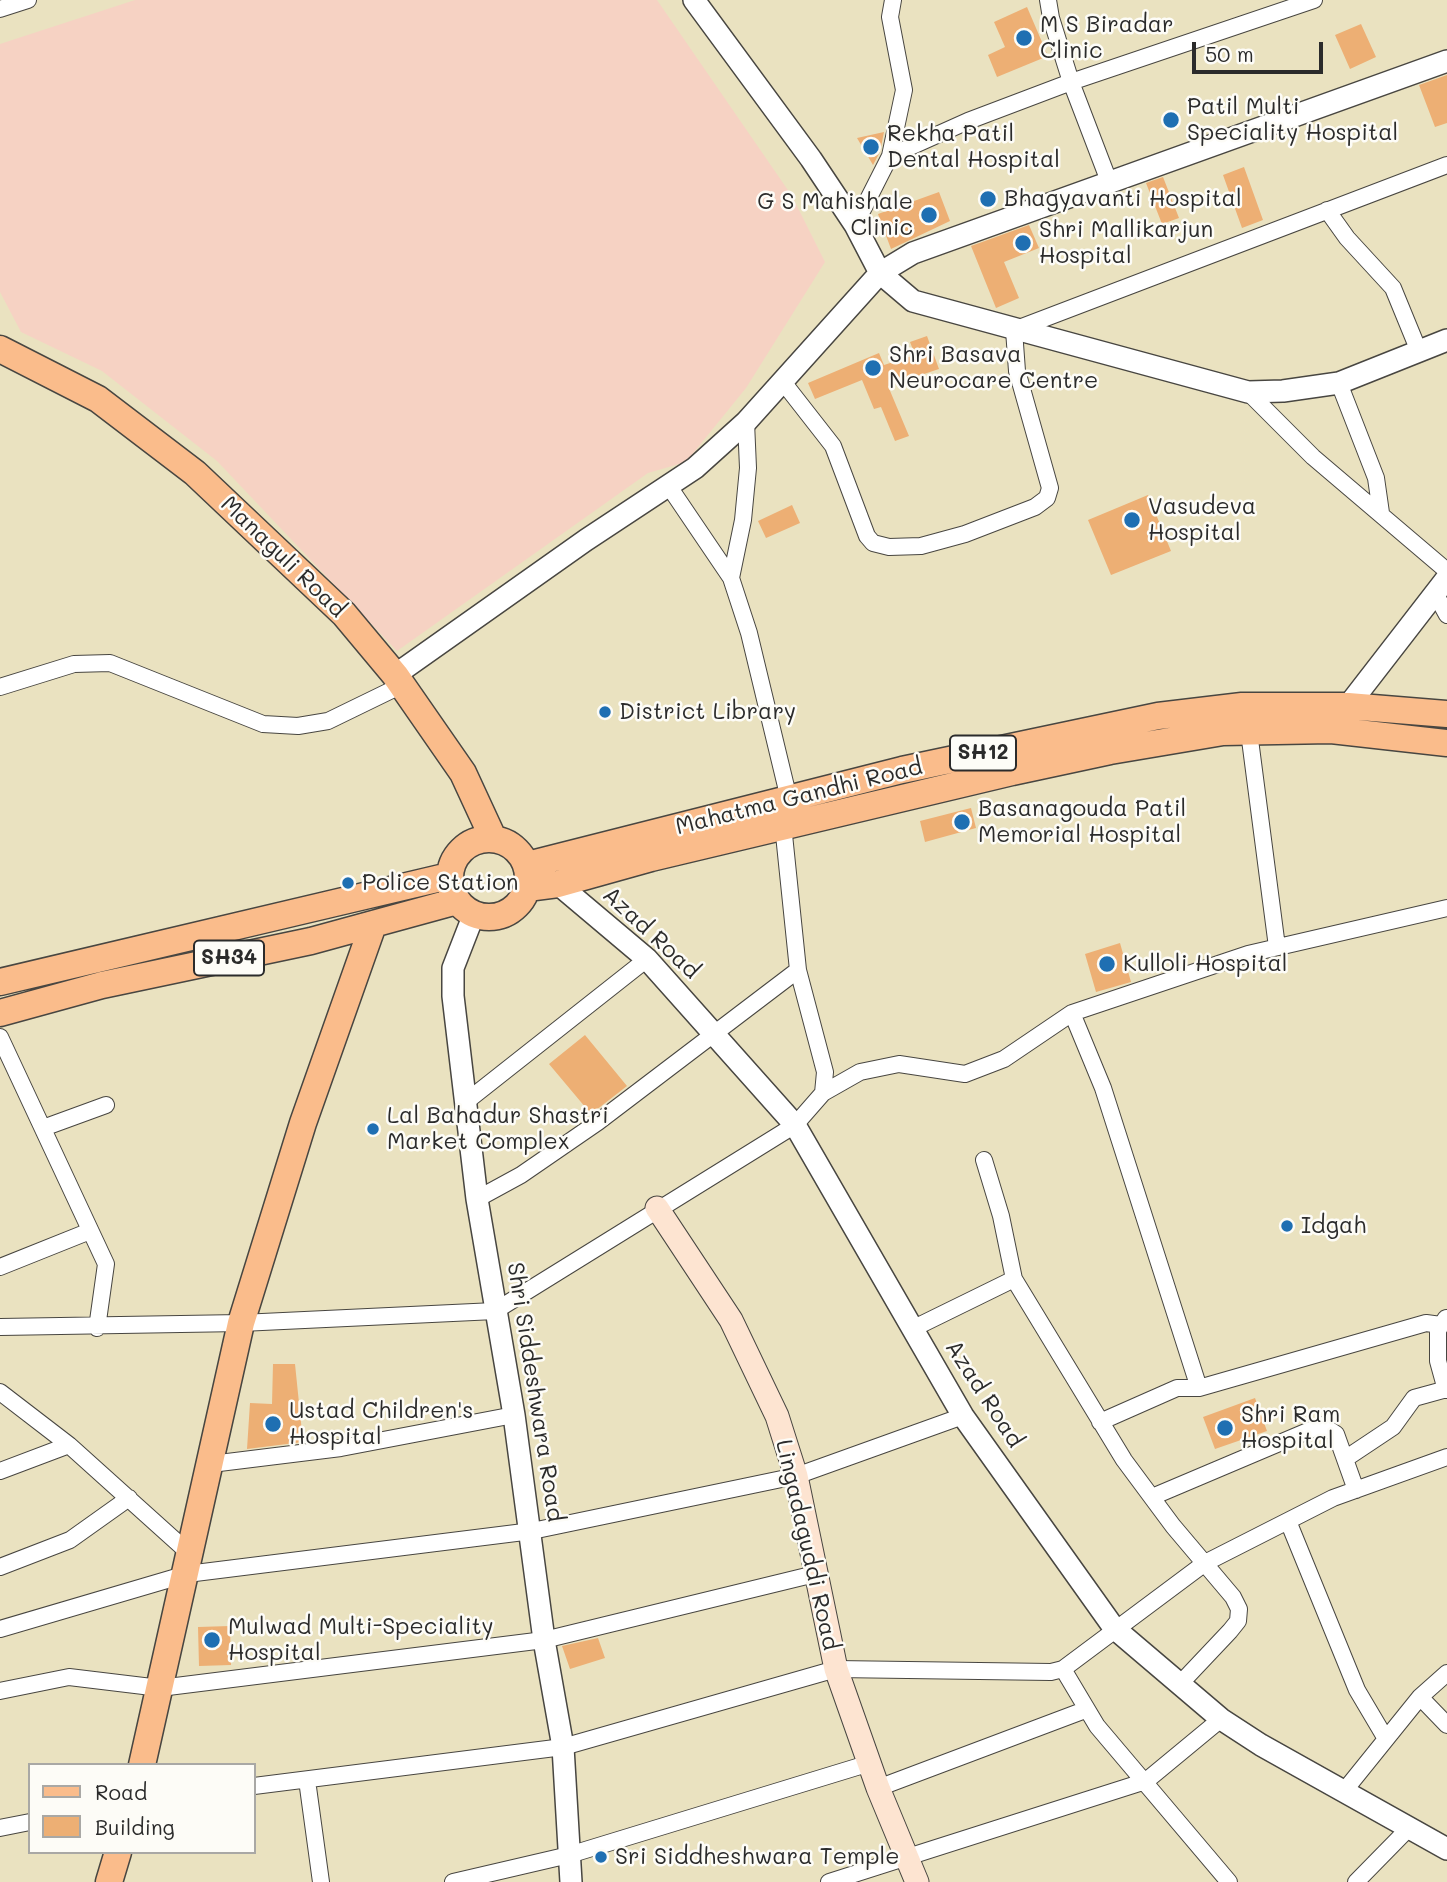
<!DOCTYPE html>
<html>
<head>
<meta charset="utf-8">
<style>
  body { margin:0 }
  #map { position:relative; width:1447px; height:1882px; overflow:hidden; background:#eae2c0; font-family:Mali,sans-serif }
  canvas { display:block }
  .legend { position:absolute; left:28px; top:1763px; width:228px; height:91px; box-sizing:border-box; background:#fdfcf7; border:2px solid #a9a8a5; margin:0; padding:9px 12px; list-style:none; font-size:21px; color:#2b2b2b }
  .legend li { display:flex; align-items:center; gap:14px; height:35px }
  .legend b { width:35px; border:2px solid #a9a8a5 }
  .scale { position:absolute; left:1192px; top:42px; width:131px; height:32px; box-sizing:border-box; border:4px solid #2b2b2b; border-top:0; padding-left:9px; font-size:21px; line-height:24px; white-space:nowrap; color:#2b2b2b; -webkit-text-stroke:5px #fdfcf7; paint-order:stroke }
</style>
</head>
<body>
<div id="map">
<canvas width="1447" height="1882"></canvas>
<ul class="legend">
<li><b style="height:9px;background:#fabc8b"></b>Road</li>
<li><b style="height:19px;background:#edaf74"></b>Building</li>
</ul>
<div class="scale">50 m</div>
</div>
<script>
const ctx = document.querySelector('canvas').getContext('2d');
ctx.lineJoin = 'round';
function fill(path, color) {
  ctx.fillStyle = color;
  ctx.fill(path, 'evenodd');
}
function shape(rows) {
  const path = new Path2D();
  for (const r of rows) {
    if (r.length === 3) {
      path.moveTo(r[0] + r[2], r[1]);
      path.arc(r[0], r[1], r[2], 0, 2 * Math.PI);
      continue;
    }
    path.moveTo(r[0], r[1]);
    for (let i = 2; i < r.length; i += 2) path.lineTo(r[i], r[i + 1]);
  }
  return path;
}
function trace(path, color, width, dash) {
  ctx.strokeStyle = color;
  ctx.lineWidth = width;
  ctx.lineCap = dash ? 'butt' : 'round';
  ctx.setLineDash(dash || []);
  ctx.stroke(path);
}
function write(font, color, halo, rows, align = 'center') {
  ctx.font = font + ' Mali,sans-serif';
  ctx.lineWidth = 5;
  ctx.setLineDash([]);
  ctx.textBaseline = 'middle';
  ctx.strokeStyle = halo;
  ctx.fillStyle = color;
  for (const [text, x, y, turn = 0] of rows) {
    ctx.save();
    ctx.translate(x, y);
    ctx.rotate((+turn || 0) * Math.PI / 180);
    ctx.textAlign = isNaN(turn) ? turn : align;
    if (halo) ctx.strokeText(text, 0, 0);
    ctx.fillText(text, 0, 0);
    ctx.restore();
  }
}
const built = shape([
  [135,0,657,0,792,196,825,262,746,388,686,462,648,473,397,651,217,461,102,371,21,332,0,292,0,44]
]);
const building = shape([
  [1027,7,1048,56,997,77,988,55,1005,47,994,22],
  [1361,24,1376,57,1350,69,1335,35],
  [1447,75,1447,123,1435,127,1419,85],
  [884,132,880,152,873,165,857,138],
  [1244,167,1263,220,1242,228,1223,175],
  [1163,177,1179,218,1162,224,1146,183],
  [939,192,950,221,891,249,878,214],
  [1029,225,1039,248,1004,262,1019,298,996,308,971,246],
  [927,336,939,369,888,386,909,436,895,441,881,407,874,409,862,380,815,399,808,383,879,353,884,365,915,355,910,342],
  [1148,495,1171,551,1111,575,1088,520],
  [792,505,800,523,766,538,758,521],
  [971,808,976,828,925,842,920,821],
  [1120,943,1131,982,1096,992,1085,954],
  [585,1035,627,1086,591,1114,549,1064],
  [273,1364,295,1364,303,1442,247,1449,250,1403,272,1404],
  [1255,1398,1267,1431,1215,1449,1203,1417],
  [230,1626,231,1665,199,1666,198,1627],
  [598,1638,605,1658,570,1669,562,1646]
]);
const minor = shape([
  [1048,0,1051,18,1071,82,1110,184],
  [0,9,28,0],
  [890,156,968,121,1071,82,1314,0],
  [1327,210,1347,238,1393,288,1418,349],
  [855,225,890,156,904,90,890,17,893,0],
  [783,382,833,446,867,536,873,543,889,547,921,546,965,534,1035,507,1047,498,1050,488,1017,371,1014,330,1447,165],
  [1339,383,1376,478,1381,513],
  [1248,392,1313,457,1447,571],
  [668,485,731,578,749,633,789,799],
  [731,578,743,520,748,468,746,422],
  [1435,593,1447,615],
  [0,687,74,664,110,663,263,724,298,726,328,721,402,685],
  [1249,732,1277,947],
  [783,825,798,970,825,1072,823,1093],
  [1072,1013,1103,1088,1199,1388],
  [0,1037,106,1264,97,1328],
  [467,1101,647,959],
  [43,1128,106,1105],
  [984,1160,1001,1216,1014,1279,1124,1460,1173,1526,1233,1597,1239,1609,1238,1621,1230,1631,1179,1685],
  [477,1199,521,1175,598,1122,798,970],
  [0,1267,90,1231],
  [0,1327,241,1323,495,1311,795,1125,823,1093,860,1072,899,1064,965,1074,1004,1059,1072,1013,1248,954,1447,908],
  [912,1329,1014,1279],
  [1446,1390,1438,1361,1438,1330,1446,1318],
  [0,1392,69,1445,189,1553],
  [1100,1422,1177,1388,1199,1388,1426,1323,1441,1325],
  [1345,1459,1393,1427,1414,1398,1447,1389],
  [211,1464,341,1448,514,1415],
  [0,1471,69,1445],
  [1152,1497,1322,1425,1336,1434,1356,1490],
  [1288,1521,1357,1690,1386,1739],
  [0,1567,70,1540,129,1498],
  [0,1629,187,1574,532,1531,796,1476,963,1416],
  [1063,1669,1097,1726,1229,1882],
  [0,1691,69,1677,160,1688,544,1640,815,1574],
  [1420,1697,1447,1725],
  [307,1780,321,1882],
  [254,1786,563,1747,836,1669,1051,1672,1063,1669,1205,1563,1333,1498,1447,1457],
  [878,1788,1085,1710],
  [1345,1790,1420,1697,1447,1673],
  [0,1828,30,1822],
  [453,1882,569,1855,870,1763],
  [829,1882,1146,1781,1221,1719],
  [1356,1882,1409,1828]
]);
const tertiary = shape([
  [694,0,811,159,855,225,880,273,913,301,1248,392,1283,391,1339,383,1447,340],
  [395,675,586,540,695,468,746,422,880,273,913,253,1447,61],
  [1341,715,1447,578],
  [558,884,647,959,795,1125,963,1416,1114,1628,1221,1719,1261,1745,1447,1849],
  [474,914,453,968,453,996,477,1199,514,1415,544,1640,563,1747,571,1882]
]);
const secondary = shape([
  [657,1208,731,1320,777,1416,796,1476,836,1669,878,1788,917,1882]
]);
const primary = shape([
  [0,349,98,399,195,473,344,614,395,675,463,773,493,838],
  [489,878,39],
  [527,865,902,770,1158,716,1242,706,1348,706,1447,714],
  [527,888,558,884,651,858,1012,772,1110,751,1223,732,1331,730,1447,743],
  [0,982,449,876],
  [0,1013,102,985,311,941,457,901],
  [142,1765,241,1323,303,1123,373,925],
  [109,1882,118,1852]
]);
const markers = [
  [1024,38,9,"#1f6fb2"],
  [1171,120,9,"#1f6fb2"],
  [871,147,9,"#1f6fb2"],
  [988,199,9,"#1f6fb2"],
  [929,215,9,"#1f6fb2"],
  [1023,243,9,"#1f6fb2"],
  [873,368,9,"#1f6fb2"],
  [1132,520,9,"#1f6fb2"],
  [605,712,7,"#1f6fb2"],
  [962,822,9,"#1f6fb2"],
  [348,883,7,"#1f6fb2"],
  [1107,964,9,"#1f6fb2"],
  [373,1129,7,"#1f6fb2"],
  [1287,1226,7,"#1f6fb2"],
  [273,1424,9,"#1f6fb2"],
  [1225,1428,9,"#1f6fb2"],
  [212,1640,9,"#1f6fb2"],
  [601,1857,7,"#1f6fb2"]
];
const shields = [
  [983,753,66],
  [229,958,70]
];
const shieldNames = [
  ["SH12",983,753],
  ["SH34",229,958]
];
const poiNames = [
  ["M S Biradar",1040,25],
  ["Clinic",1040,51],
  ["Patil Multi",1187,107],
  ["Speciality Hospital",1187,133],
  ["Rekha Patil",887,134],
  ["Dental Hospital",887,160],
  ["Bhagyavanti Hospital",1004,199],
  ["G S Mahishale",913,202,"right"],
  ["Clinic",913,228,"right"],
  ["Shri Mallikarjun",1039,230],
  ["Hospital",1039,256],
  ["Shri Basava",889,355],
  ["Neurocare Centre",889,381],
  ["Vasudeva",1148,507],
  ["Hospital",1148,533],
  ["District Library",619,712],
  ["Basanagouda Patil",978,809],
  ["Memorial Hospital",978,835],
  ["Police Station",362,883],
  ["Kulloli Hospital",1123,964],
  ["Lal Bahadur Shastri",387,1116],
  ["Market Complex",387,1142],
  ["Idgah",1301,1226],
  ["Ustad Children's",289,1411],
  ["Hospital",289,1437],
  ["Shri Ram",1241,1415],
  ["Hospital",1241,1441],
  ["Mulwad Multi-Speciality",228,1627],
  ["Hospital",228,1653],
  ["Sri Siddheshwara Temple",615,1857]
];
const streetNames = [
  ["Managuli Road",283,557,44],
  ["Mahatma Gandhi Road",799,797,-14],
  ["Azad Road",651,933,43],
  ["Shri Siddeshwara Road",535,1392,81],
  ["Azad Road",984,1394,57],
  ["Lingadaguddi Road",807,1545,77]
];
fill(built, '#f6d2c3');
fill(building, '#edaf74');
trace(minor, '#484641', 18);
trace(tertiary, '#484641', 24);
trace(secondary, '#484641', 25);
trace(primary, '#484641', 29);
trace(minor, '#fff', 16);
trace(tertiary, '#fff', 21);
trace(secondary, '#fde4d1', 23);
trace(primary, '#fabc8b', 26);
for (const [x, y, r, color] of markers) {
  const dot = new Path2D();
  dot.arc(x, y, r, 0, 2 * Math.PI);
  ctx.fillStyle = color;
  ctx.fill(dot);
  trace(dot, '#fdfcf7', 2.5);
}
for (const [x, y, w] of shields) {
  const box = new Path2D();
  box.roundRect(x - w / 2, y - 17.5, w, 35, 5);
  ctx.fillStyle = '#fdfcf7';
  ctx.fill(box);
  trace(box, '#2b2b2b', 2);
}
write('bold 21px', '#2b2b2b', null, shieldNames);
write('23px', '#2b2b2b', '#fdfcf7', poiNames, 'left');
write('23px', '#2b2b2b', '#fdfcf7', streetNames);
</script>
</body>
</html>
